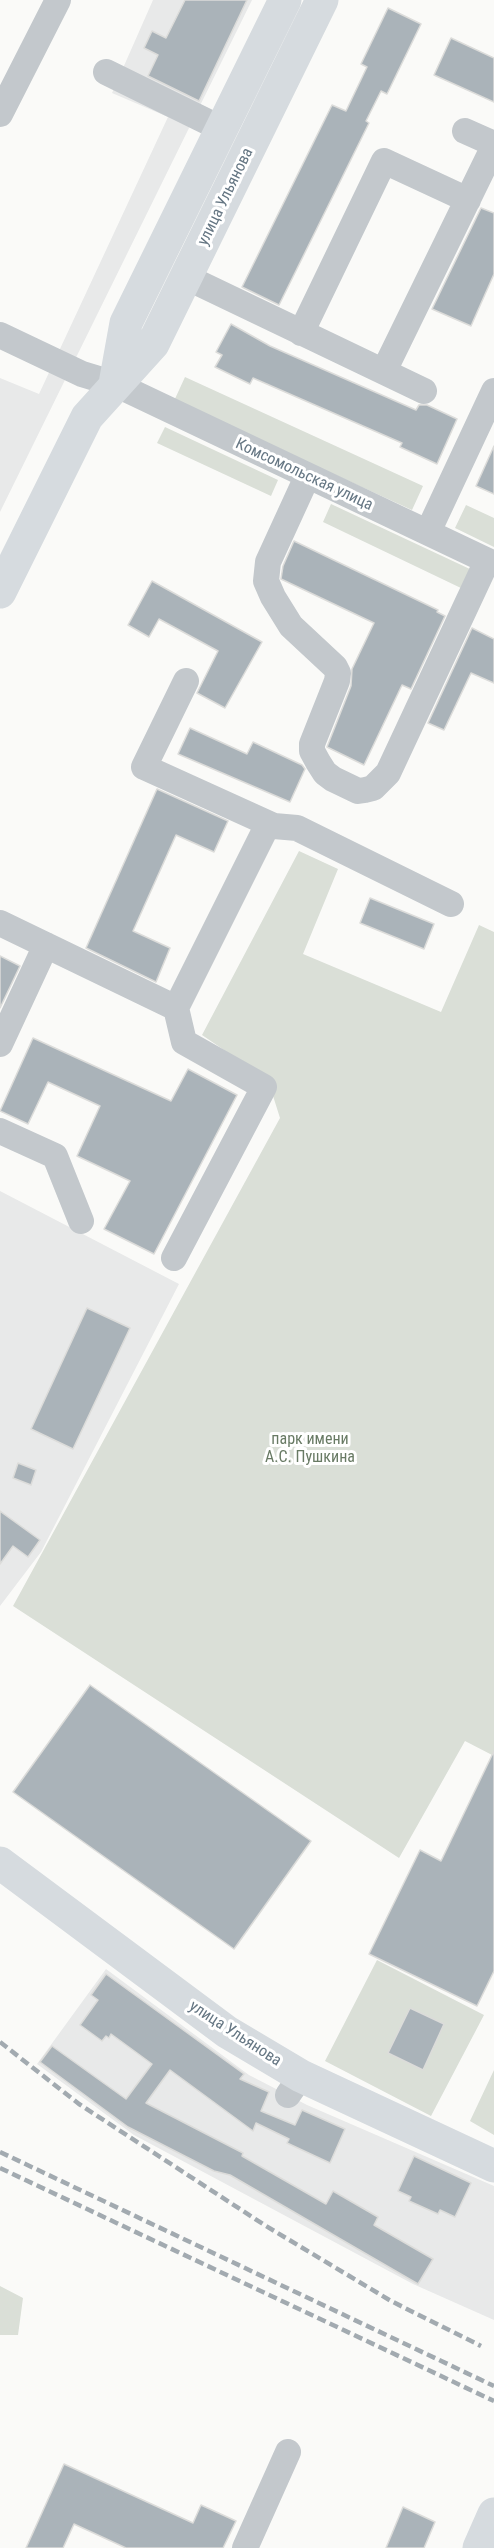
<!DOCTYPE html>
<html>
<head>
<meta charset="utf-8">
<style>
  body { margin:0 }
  canvas { display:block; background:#fafaf8 }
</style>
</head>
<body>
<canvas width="494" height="2548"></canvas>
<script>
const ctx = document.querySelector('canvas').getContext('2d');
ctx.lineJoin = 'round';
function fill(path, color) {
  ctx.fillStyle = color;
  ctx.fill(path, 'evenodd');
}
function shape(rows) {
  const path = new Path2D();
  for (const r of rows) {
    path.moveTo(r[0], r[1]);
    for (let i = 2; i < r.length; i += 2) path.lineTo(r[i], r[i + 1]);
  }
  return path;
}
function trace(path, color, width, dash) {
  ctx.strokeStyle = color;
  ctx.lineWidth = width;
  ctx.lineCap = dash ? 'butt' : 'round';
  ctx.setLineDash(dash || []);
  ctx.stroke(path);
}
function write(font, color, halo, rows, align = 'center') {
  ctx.font = font + ' "Roboto Condensed",sans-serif';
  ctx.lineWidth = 6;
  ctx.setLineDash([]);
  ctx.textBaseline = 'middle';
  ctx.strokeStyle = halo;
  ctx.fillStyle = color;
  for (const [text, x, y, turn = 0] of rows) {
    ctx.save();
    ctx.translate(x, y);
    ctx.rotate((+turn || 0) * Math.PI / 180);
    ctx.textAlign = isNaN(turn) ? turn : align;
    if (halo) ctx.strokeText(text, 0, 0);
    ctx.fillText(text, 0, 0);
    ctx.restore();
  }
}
const built = shape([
  [153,0,252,0,0,512,0,378,39,394,168,117,112,93],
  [0,1191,179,1284,41,1552,0,1606],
  [106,1969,249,2075,307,2105,494,2186,494,2320,413,2284,134,2135,37,2064]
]);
const green = shape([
  [185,377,423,486,412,510,174,401],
  [165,427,278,480,271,496,157,443],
  [331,504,472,570,463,589,323,522],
  [466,505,494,518,494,547,455,528],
  [299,851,338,869,303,954,441,1012,479,925,494,932,494,1756,465,1741,399,1858,13,1606,280,1118,268,1080,202,1035],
  [377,1960,484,2015,431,2116,325,2061],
  [494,2070,494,2135,470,2121],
  [0,2286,23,2298,18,2335,0,2335]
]);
const building = shape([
  [185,0,247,0,199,101,148,76,158,55,144,48,152,31,166,38,185,0],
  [388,8,421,24,387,94,381,91,366,121,369,123,279,305,242,287,332,105,346,111,367,67,361,64,388,8],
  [451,38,494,58,494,102,434,75,451,38],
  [481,208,494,213,494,274,471,326,432,309,481,208],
  [231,324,270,346,416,410,419,405,427,405,457,419,437,464,400,447,402,443,253,378,250,384,215,367,222,355,216,352,231,324],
  [494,446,494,494,476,486,494,446],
  [294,541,438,610,437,612,445,616,411,689,402,685,364,765,327,747,351,686,352,669,374,623,281,579,283,566,294,541],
  [152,581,262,642,225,708,197,693,218,651,159,619,149,637,128,625,152,581],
  [472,628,494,639,494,683,471,673,444,730,428,723,472,628],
  [190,728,247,754,253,742,302,765,305,769,290,802,178,754,190,728],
  [157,789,228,821,214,852,176,835,133,931,170,948,156,982,86,948,157,789],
  [370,898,434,924,424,949,360,923,370,898],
  [0,956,20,966,0,1008,0,956],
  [33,1038,171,1101,188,1069,237,1095,154,1254,104,1229,130,1181,77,1156,100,1106,48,1082,28,1124,0,1111,33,1038],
  [87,1308,130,1328,73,1449,31,1429,87,1308],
  [18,1463,36,1470,31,1485,13,1478,18,1463],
  [0,1511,40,1540,28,1557,13,1546,0,1564,0,1511],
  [90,1685,311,1841,234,1949,13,1792,90,1685],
  [494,1751,494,1971,477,2006,369,1954,420,1850,441,1861,494,1751],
  [106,1974,244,2074,240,2079,269,2092,261,2111,295,2125,302,2110,345,2129,330,2163,287,2143,289,2139,256,2123,253,2131,170,2070,146,2103,243,2153,242,2156,326,2204,333,2191,378,2217,374,2225,433,2259,418,2284,230,2175,214,2171,128,2127,40,2062,52,2046,126,2099,152,2064,111,2034,109,2038,106,2036,102,2041,80,2025,98,2000,91,1995,106,1974],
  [410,2008,444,2024,423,2070,388,2053,410,2008],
  [414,2156,471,2183,455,2217,440,2210,438,2214,409,2201,411,2197,398,2191,414,2156],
  [64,2464,193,2523,201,2505,236,2521,223,2548,126,2548,74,2524,63,2548,26,2548,64,2464],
  [403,2507,435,2522,424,2548,386,2548,403,2507]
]);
const minor = shape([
  [106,72,222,129],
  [0,114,58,0],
  [465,131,494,144],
  [186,277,424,391],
  [301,333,384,161,468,200],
  [0,335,82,374,115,384,494,564],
  [384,371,494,146],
  [307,477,268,562,266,581,273,597,291,626,335,667,338,673,337,681,312,744,312,751,318,762,325,773,333,779,358,791,365,790,373,788,388,773,487,561],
  [428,532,494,391],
  [186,681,144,767,274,826,297,828,451,904],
  [0,923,176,1008],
  [0,1044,46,945],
  [0,1131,55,1156,81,1221],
  [174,1258,264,1087,184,1042,176,1008,268,824],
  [288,2095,301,2076],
  [245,2548,288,2452]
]);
const major = shape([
  [115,384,126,323,285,0],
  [0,592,87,417,153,344,322,0],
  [0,1863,227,2032,301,2076,494,2166],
  [479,2548,494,2514]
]);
const rail = shape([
  [0,2042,79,2104,266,2226,391,2301,481,2346],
  [0,2152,494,2386],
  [0,2168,494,2401]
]);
const streetNames = [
  ["улица Ульянова",226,197,-64],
  ["Комсомольская улица",304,475,25],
  ["улица Ульянова",235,2034,33]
];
const parkNames = [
  ["парк имени",310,1440],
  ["А.С. Пушкина",310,1458]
];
fill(built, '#e8e9e9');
fill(green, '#dadfd7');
fill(building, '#aab3b9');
trace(building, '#dcdcda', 1.5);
trace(minor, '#c3c8cc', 26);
trace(major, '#d6dbdf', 33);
trace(rail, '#a2aab0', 4.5, [9, 4.5]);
write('16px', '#657683', '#fff', streetNames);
write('16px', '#687a64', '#fff', parkNames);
</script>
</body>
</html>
